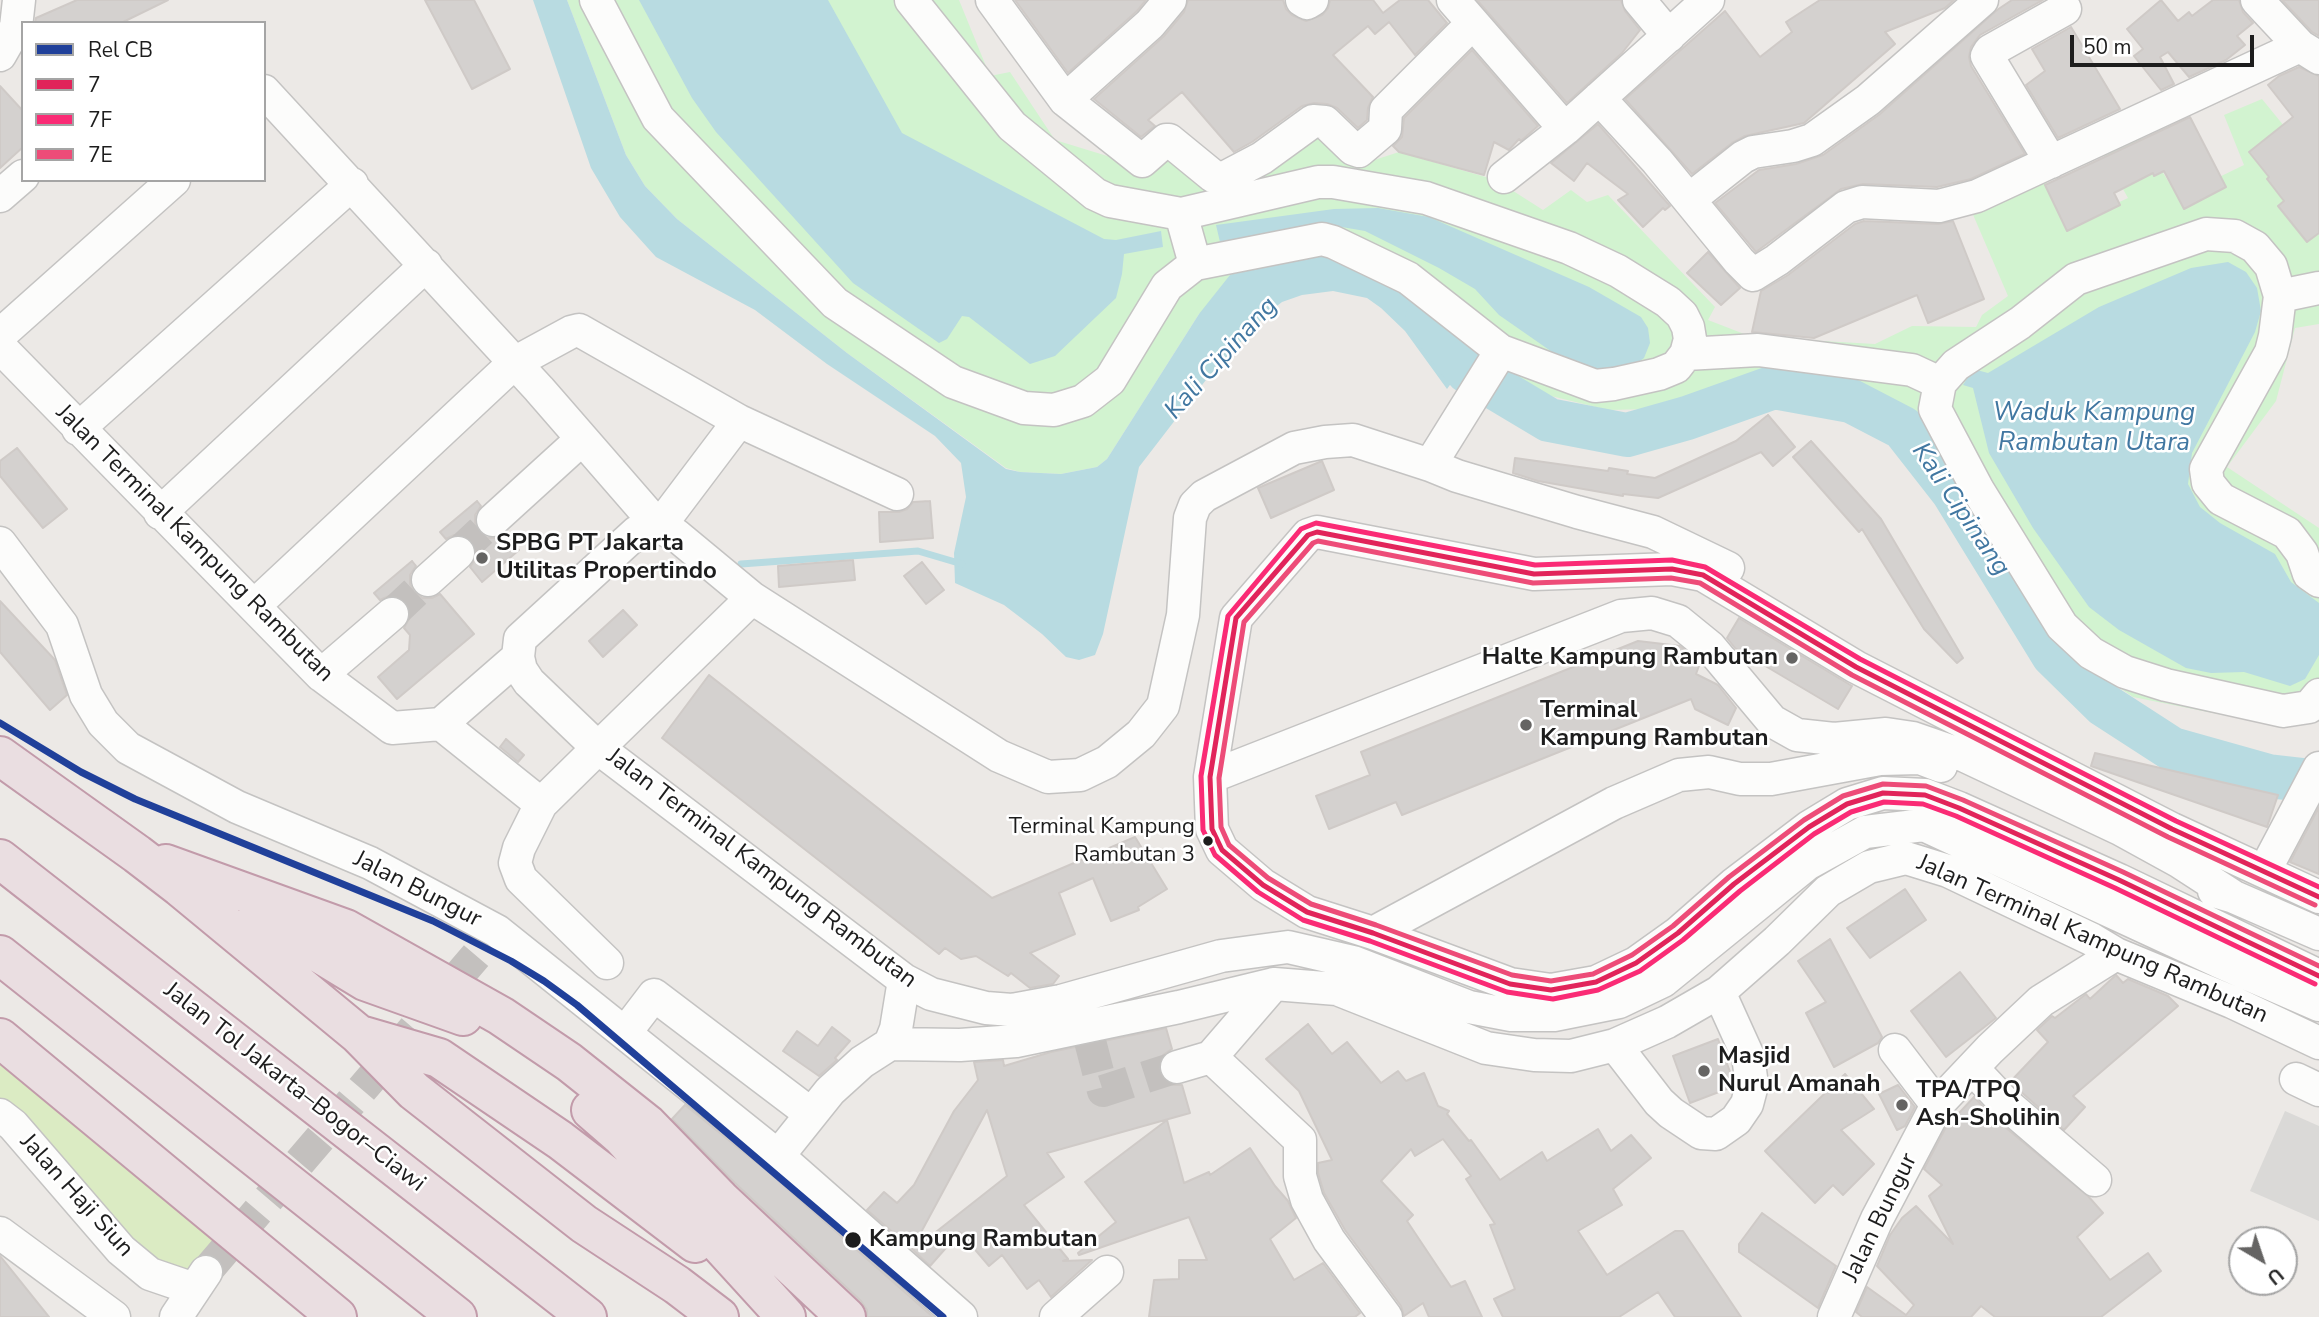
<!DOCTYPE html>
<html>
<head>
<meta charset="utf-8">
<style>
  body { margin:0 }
  #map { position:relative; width:2319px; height:1317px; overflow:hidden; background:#ece9e6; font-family:"Nunito Sans",sans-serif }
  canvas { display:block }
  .legend { position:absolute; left:21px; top:21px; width:245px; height:161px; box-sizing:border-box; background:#fff; border:2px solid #a5a5a5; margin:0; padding:9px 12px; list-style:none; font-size:21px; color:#1d1d1d }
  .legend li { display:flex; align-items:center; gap:14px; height:35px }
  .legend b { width:35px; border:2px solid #a5a5a5 }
  .north { position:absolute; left:2228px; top:1226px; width:70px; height:70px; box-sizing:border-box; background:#fff; border:2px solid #a5a5a5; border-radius:50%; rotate:141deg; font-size:19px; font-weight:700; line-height:28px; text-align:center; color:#1d1d1d }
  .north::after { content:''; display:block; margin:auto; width:24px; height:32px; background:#656463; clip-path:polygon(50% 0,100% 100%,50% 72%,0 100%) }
  .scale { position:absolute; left:2070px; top:35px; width:184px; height:32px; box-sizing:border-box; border:4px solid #1d1d1d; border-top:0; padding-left:9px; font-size:21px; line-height:24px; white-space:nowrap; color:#1d1d1d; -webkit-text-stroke:5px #fff; paint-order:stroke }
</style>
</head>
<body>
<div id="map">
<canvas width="2319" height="1317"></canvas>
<ul class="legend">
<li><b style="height:9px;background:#20409a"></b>Rel CB</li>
<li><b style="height:9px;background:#e1245a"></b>7</li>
<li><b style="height:9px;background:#fa2b75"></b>7F</li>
<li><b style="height:9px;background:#ed4c78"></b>7E</li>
</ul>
<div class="north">U</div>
<div class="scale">50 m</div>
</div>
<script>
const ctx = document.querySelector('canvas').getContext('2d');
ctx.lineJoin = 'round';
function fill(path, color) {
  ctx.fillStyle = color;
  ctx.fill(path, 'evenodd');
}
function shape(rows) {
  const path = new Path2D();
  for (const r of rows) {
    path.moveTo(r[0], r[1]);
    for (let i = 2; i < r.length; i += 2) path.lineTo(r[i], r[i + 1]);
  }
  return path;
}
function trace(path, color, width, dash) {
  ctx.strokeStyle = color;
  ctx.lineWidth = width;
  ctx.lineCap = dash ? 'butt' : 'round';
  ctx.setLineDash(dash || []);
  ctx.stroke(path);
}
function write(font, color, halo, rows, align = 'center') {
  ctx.font = font + ' "Nunito Sans",sans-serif';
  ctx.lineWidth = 5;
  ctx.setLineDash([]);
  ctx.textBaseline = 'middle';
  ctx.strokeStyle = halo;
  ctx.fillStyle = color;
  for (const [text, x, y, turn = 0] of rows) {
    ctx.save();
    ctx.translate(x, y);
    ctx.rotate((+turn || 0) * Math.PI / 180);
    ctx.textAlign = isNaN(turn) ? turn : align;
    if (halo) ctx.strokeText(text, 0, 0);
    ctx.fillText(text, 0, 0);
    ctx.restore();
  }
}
const grass = shape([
  [0,1038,238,1235,206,1272,150,1274,0,1115]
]);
const park = shape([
  [567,0,959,0,990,76,1010,72,1055,140,1140,166,1167,145,1225,189,1315,127,1362,164,1399,152,1496,180,1543,210,1571,190,1587,202,1608,195,1715,307,1708,320,1752,337,1875,344,1912,326,1976,327,1982,315,2008,296,1971,210,2042,175,2071,225,2128,198,2101,150,2139,134,2178,197,2244,165,2224,115,2262,99,2311,159,2319,153,2319,324,2295,328,2276,401,2227,467,2319,528,2319,721,2273,725,2133,697,2092,669,1949,462,1917,423,1886,400,1836,383,1774,374,1721,387,1652,409,1608,410,1551,396,1470,357,1449,331,1383,278,1199,314,1107,459,1097,467,1061,474,1020,472,1006,468,847,353,677,219,645,186,626,155]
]);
const parking = shape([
  [2285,1111,2319,1126,2319,1221,2250,1191]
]);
const water = shape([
  [533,0,567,0,626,155,645,186,677,219,847,353,1006,469,1020,472,1061,474,1097,467,1107,459,1199,314,1230,275,1279,258,1319,251,1383,278,1420,305,1449,331,1470,357,1447,389,1405,331,1381,308,1367,298,1333,291,1302,295,1282,302,1268,313,1209,376,1139,467,1103,634,1095,655,1079,660,1066,657,1042,634,1004,605,955,583,954,553,966,497,961,463,935,436,827,364,755,310,656,257,620,217,591,168],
  [639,0,828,0,902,133,1104,239,1116,240,1161,231,1163,247,1124,254,1122,274,1116,298,1055,356,1030,364,969,317,962,316,947,339,939,343,853,283,716,132,692,98],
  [1378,208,1429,217,1589,287,1641,317,1648,328,1650,343,1644,358,1627,371,1599,372,1555,354,1499,315,1475,289,1439,268,1365,231,1330,225,1220,242,1216,225,1334,209],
  [2228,262,2246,272,2257,288,2261,311,2255,332,2192,453,2188,484,2200,507,2220,523,2275,554,2291,582,2319,603,2319,655,2305,679,2290,686,2244,672,2211,673,2186,668,2119,630,2089,607,2033,528,1989,453,1973,388,1963,385,1973,369,1988,373,2099,307,2191,268]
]);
const stream = shape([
  [741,564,918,551,962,564]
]);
const river = shape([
  [1427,319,1467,371,1549,420,1627,435,1687,418,1774,387,1851,401,1903,428,1953,492,2053,655,2104,705,2172,749,2268,776,2319,782]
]);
const building = shape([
  [77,0,168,0,121,23,35,23,36,18,77,0],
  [425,0,474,0,510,69,472,89,425,0],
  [1015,0,1146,0,1137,11,1068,73,1015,0],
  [1188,0,1283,0,1286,9,1292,15,1306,21,1322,15,1328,8,1330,0,1373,0,1383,13,1400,0,1428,0,1447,23,1415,55,1389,22,1375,34,1368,26,1333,55,1373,97,1368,108,1367,120,1358,128,1337,108,1327,104,1314,103,1302,106,1252,142,1234,152,1182,92,1148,120,1155,126,1141,137,1094,99,1164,36,1184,12,1188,0],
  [1477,0,1621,0,1625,11,1640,30,1622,53,1567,103,1477,0],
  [1820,0,1954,0,1945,8,1885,32,1895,44,1804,123,1745,136,1732,143,1692,174,1625,99,1725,11,1760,57,1792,32,1786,22,1820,0],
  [2012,0,2043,0,1980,35,1971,47,1969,57,1971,66,2025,154,1971,179,1937,187,1863,184,1841,189,1756,252,1715,203,1759,170,1796,164,1823,155,1880,114,1997,10,2012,0],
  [2161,0,2178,21,2189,12,2192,16,2213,0,2239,0,2243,12,2253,23,2237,36,2245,45,2226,60,2189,77,2168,52,2160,57,2174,84,2161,90,2134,56,2143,49,2127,29,2161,0],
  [2282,0,2319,0,2319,36,2312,32,2282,0],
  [2071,27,2120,109,2058,138,2026,85,2045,71,2032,49,2071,27],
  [1472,50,1538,126,1521,141,1519,139,1509,150,1494,142,1484,175,1399,152,1393,146,1402,137,1404,118,1472,50],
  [2299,67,2319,76,2319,233,2307,242,2278,206,2284,201,2267,179,2269,177,2249,152,2293,117,2268,85,2279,76,2299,67],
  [0,86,23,111,23,147,0,168,0,86],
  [2190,117,2226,187,2184,209,2164,171,2154,176,2153,173,2114,193,2120,205,2067,231,2045,185,2190,117],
  [1598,124,1670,206,1665,210,1663,208,1643,227,1618,200,1628,194,1587,163,1574,181,1551,163,1598,124],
  [1864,221,1938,224,1953,221,1984,299,1928,323,1917,295,1814,338,1752,332,1761,291,1788,275,1855,224,1864,221],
  [1708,252,1740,288,1721,305,1687,273,1708,252],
  [1768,415,1795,447,1773,466,1761,452,1658,498,1623,494,1623,496,1538,481,1513,473,1515,458,1608,471,1609,468,1628,471,1627,474,1655,478,1736,441,1768,415],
  [1811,441,1881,519,1963,658,1957,663,1924,629,1862,529,1859,532,1793,457,1811,441],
  [17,448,67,509,43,528,0,476,0,461,17,448],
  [1322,461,1334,490,1271,518,1258,488,1322,461],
  [477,501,481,506,475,515,475,523,479,532,488,538,498,538,505,534,519,550,482,582,470,567,476,558,476,550,472,541,463,535,454,535,446,539,440,532,477,501],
  [930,501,933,538,880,542,879,512,899,512,907,509,913,502,930,501],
  [853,560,855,580,779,587,778,566,853,560],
  [412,561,416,566,410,575,410,584,414,592,423,598,432,598,440,594,474,634,397,699,378,677,409,650,410,635,404,628,409,619,410,610,406,603,399,597,389,596,380,600,374,593,412,561],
  [922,562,944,590,926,604,904,576,922,562],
  [0,601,55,660,67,695,50,710,0,652,0,601],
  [623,610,637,625,603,657,589,641,623,610],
  [1739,618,1852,686,1838,709,1735,648,1727,638,1739,618],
  [1638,641,1680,646,1697,660,1700,663,1696,674,1718,685,1736,708,1728,725,1695,709,1691,699,1402,815,1396,802,1329,829,1316,796,1370,775,1361,752,1638,641],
  [709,675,992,898,1135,837,1167,889,1138,907,1139,910,1111,921,1093,878,1059,893,1075,934,1030,953,1059,976,1053,984,1030,988,1011,973,1008,976,976,956,961,959,945,948,939,954,662,738,709,675],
  [506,739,524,755,518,762,500,747,506,739],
  [2095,753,2278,795,2267,827,2091,766,2095,753],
  [2319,807,2319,874,2290,862,2319,807],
  [1905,889,1926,920,1870,958,1847,928,1905,889],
  [1830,939,1882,1037,1878,1043,1834,1067,1806,1013,1826,1002,1798,961,1830,939],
  [1960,972,1996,1018,1946,1057,1911,1011,1960,972],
  [2116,975,2123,983,2128,979,2168,996,2178,1006,2073,1096,2085,1107,2064,1130,2010,1082,2048,1042,2037,1030,2052,1016,2055,1018,2086,994,2090,999,2116,975],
  [1308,1024,1332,1054,1347,1042,1381,1083,1398,1071,1406,1081,1424,1073,1438,1106,1449,1111,1447,1114,1469,1141,1471,1140,1500,1180,1542,1152,1547,1161,1598,1129,1611,1151,1631,1135,1651,1158,1613,1189,1622,1205,1578,1231,1607,1275,1675,1231,1683,1231,1741,1317,1675,1317,1658,1292,1619,1317,1503,1317,1494,1299,1515,1289,1490,1225,1495,1224,1466,1179,1471,1176,1443,1139,1415,1156,1411,1149,1381,1181,1413,1215,1407,1221,1451,1287,1465,1281,1482,1317,1429,1317,1423,1303,1404,1316,1401,1306,1345,1230,1324,1193,1318,1173,1318,1163,1332,1160,1299,1091,1266,1059,1308,1024],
  [832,1027,850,1041,835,1058,837,1060,819,1076,783,1051,797,1031,818,1046,832,1027],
  [1166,1028,1172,1049,1163,1055,1159,1063,1159,1072,1165,1081,1173,1085,1182,1085,1190,1113,1047,1153,1064,1177,1024,1205,1068,1259,1063,1261,1092,1260,1051,1297,1039,1280,1027,1289,1002,1255,989,1266,960,1232,930,1266,913,1250,1007,1176,987,1110,912,1249,867,1210,884,1192,897,1203,914,1185,954,1111,978,1080,974,1062,1003,1060,1004,1066,1051,1052,1166,1028],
  [1718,1039,1733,1080,1732,1087,1690,1103,1673,1056,1718,1039],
  [1845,1074,1874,1109,1841,1130,1874,1164,1843,1195,1833,1185,1815,1203,1765,1151,1845,1074],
  [1898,1085,1915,1107,1905,1126,1897,1130,1879,1094,1898,1085],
  [1974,1097,1993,1117,2088,1196,2103,1213,2077,1237,2110,1280,2148,1253,2161,1271,2101,1317,1995,1317,1981,1306,1971,1317,1862,1317,1856,1312,1867,1287,1906,1315,1914,1305,1877,1266,1890,1235,1902,1218,1916,1206,1953,1244,1929,1196,1942,1185,1924,1169,1946,1127,1974,1097],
  [685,1105,766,1170,933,1317,867,1317,867,1310,861,1301,735,1183,672,1119,685,1105],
  [1167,1120,1184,1183,1209,1172,1210,1175,1250,1148,1275,1186,1288,1201,1296,1218,1270,1239,1294,1280,1323,1263,1360,1313,1355,1317,1149,1317,1154,1280,1179,1279,1179,1260,1207,1260,1189,1217,1079,1255,1078,1253,1116,1222,1085,1182,1167,1120],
  [1762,1213,1836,1266,1818,1308,1739,1252,1739,1244,1762,1213],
  [0,1256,49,1317,0,1317,0,1256]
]);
const minorTunnel = shape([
  [458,553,493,520],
  [392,614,428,580],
  [1090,1041,1103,1091,1177,1067],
  [206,1272,480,951]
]);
const minor = shape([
  [596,0,658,118,835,303,953,382,1024,408,1054,410,1083,401,1110,380,1167,286,1195,264,1322,239,1333,242,1408,278,1501,351,1595,386,1614,384,1659,374,1676,367,1686,354,1690,339,1688,327,1682,315,1668,302,1618,271,1569,248,1426,198,1333,182,1318,182,1181,214],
  [911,0,1012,126,1095,194,1110,201,1181,214,1195,264],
  [992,0,1065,100,1142,161,1166,140,1169,140,1213,176,1224,178,1262,158,1313,121,1325,122,1353,149,1359,151,1385,129,1386,110,1473,23],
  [1302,0,1307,3,1312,0],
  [1453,0,1565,129],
  [1639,0,1669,36],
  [2257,0,2300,46,2319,58],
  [0,55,16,27,19,0],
  [264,91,539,389,659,527,676,535,752,598,999,756,1048,777,1080,775,1107,762,1141,734,1163,706,1183,615,1190,518,1195,505,1204,496,1294,448,1325,442,1353,440,1430,465,1457,476,1577,512,1653,532,1728,568],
  [1599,98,1657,161,1739,261,1753,275,1777,260,1846,207,1862,202,1939,206,1977,196,2300,46],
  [1065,100,1150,24,1170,0],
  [2051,162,1987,56,1990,51,2065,9],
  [1504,177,1565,129,1708,0],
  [0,196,23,176],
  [1690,199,1743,157,1753,152,1793,146,1812,140,1868,100,1982,0],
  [2280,296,2319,288],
  [0,335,174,180],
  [0,347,321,675,392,728,441,724,541,804],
  [1686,354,1758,350,1912,370,1940,383],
  [739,421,659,527,646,528,637,532,520,639,518,657,521,670,529,682,598,748,752,598],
  [78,429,352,184],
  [1430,465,1501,351],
  [160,513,426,265],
  [493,520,582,439],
  [0,543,62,625,86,695,103,723,128,748,237,807,370,863,497,931,778,1156,961,1317],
  [428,580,458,553],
  [2319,581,2309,574,2302,553,2287,533,2221,499,2208,483,2206,469,2271,352,2275,336,2280,296,2271,266,2255,247,2235,236,2206,234,2076,279,2020,323,1956,365,1940,383,1935,409,1978,490,2062,626,2091,653,2125,672,2166,685,2283,711,2309,707,2319,695],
  [254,606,514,363,571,332,579,330,739,421,897,494],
  [321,675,392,614],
  [441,724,518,657],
  [1210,777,1621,616,1652,613,1678,621,1710,647,1772,721,1797,735,1834,739,1886,734,1913,738,1965,756,2120,829,2180,862,2234,897],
  [2265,870,2319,768],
  [2214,891,2234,897,2319,934],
  [2319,897,2172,829,1856,667,1703,575,1672,569,1534,574,1317,532,1308,535,1236,618,1210,777,1212,829,1222,850,1263,885,1307,912,1373,933,1510,984,1551,990,1596,982,1636,963,1678,933,1734,884,1809,827,1847,804,1883,793,1925,795,1959,808,2119,880,2319,976],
  [1373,933,1614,803,1679,775,1709,772,1740,779,1771,779,1880,759,1920,758,1941,766],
  [607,963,521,879,515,863,519,848,541,804,598,748,904,980,931,994,986,1008,1012,1010,1061,1001,1221,956,1288,947,1353,962,1469,1007,1511,1015,1554,1015,1619,1002,1663,981,1807,864,1865,832,1924,825,2218,961,2319,1005],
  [625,1033,654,995,811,1114],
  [890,1044,960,1045,1016,1041,1179,1007,1274,984,1337,989,1486,1048,1534,1055,1571,1056,1615,1045,1667,1022,1719,992,1777,941,1828,891,1869,867,1906,858,1948,871,2091,939,2116,954,2232,1002,2319,1043],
  [1615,1045,1659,1102,1671,1113,1701,1133,1716,1134,1736,1120,1747,1104,1752,1085,1748,1056,1719,992],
  [1895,1050,1937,1105],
  [1211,1057,1300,1140,1300,1176,1307,1200,1329,1240,1386,1317],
  [1177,1067,1211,1057,1274,984],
  [1972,1068,2005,1103,2095,1180],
  [2296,1079,2319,1090],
  [0,1115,13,1125,121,1250,150,1274,194,1289],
  [778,1156,830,1091,862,1062,890,1044,896,1029,904,980],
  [0,1233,114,1317],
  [176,1317,206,1272],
  [1056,1317,1107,1272],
  [1834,1317,1877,1219,1937,1105,1990,1049,2041,1001,2116,954]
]);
const highway = shape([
  [0,756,137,854,180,887,358,1034,414,1091,584,1224,677,1285,719,1317],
  [0,859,587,1317],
  [166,864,346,929,501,1016,569,1062,647,1124,720,1199,846,1317],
  [257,917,268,922,365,981,463,1016],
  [0,955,457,1317],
  [360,1035,439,1058,560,1140,695,1243],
  [0,1038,337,1317],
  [591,1110,622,1137,786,1317]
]);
const bus1 = shape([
  [2319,897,2172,829,1856,667,1703,575,1672,569,1534,574,1317,532,1308,535,1236,618,1210,777,1212,829,1222,850,1263,885,1307,912,1373,933,1510,984,1551,990,1596,982,1636,963,1678,933,1734,884,1809,827,1847,804,1883,793,1925,795,1959,808,2119,880,2319,976]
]);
const bus2 = shape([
  [2315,984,2115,888,1956,816,1923,804,1884,802,1851,812,1814,834,1740,891,1683,940,1640,971,1598,990,1553,999,1507,992,1370,941,1303,920,1258,892,1215,855,1203,830,1201,776,1228,616,1301,529,1316,523,1535,565,1672,560,1705,567,1860,659,2176,821,2319,887]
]);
const bus3 = shape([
  [2315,905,2168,837,1852,675,1700,583,1671,578,1533,583,1318,541,1313,543,1244,622,1219,778,1221,827,1229,845,1268,878,1311,904,1376,925,1512,975,1551,981,1593,974,1632,955,1673,926,1729,877,1804,820,1843,796,1883,784,1926,786,1963,800,2123,872,2319,966]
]);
const rail1 = shape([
  [0,723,81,772,135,799,433,921,511,961,544,981,577,1005,943,1317]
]);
const markers = [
  [482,558,7,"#656463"],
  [1792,658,7,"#656463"],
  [1526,725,7,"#656463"],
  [1208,841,6,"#1d1d1d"],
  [1704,1071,7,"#656463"],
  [1902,1105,7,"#656463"],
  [853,1240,9,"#1d1d1d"]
];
const busNames = [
  ["Terminal Kampung",1195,828],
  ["Rambutan 3",1195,856]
];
const streetNames = [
  ["Jalan Terminal Kampung Rambutan",194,544,45],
  ["Jalan Terminal Kampung Rambutan",761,869,37],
  ["Jalan Bungur",417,890,27],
  ["Jalan Terminal Kampung Rambutan",2092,940,24],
  ["Jalan Tol Jakarta–Bogor–Ciawi",294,1088,38],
  ["Jalan Haji Siun",76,1196,48],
  ["Jalan Bungur",1881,1218,-64]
];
const poiNames = [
  ["SPBG PT Jakarta",496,544],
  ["Utilitas Propertindo",496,572],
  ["Halte Kampung Rambutan",1778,658,"right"],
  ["Terminal",1540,711],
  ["Kampung Rambutan",1540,739],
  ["Masjid",1718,1057],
  ["Nurul Amanah",1718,1085],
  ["TPA/TPQ",1916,1091],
  ["Ash-Sholihin",1916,1119]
];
const stopNames = [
  ["Kampung Rambutan",869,1240]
];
const waterNames = [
  ["Kali Cipinang",1222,359,-48],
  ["Waduk Kampung",2094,414],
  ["Rambutan Utara",2094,444],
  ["Kali Cipinang",1960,510,56]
];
fill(grass, '#dbebc3');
fill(park, '#d2f3d0');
fill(parking, '#dad9d7');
fill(water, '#b8dbe1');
trace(stream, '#b8dbe1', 7);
trace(river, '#b8dbe1', 44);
fill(building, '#d4d1cf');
trace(building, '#cfcac7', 2);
trace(minorTunnel, '#c3c0be', 32, [32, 16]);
trace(minor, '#c4c3c2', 35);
trace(highway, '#c29baa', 42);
trace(minor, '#fcfcfb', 32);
trace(highway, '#eadee1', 38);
trace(bus1, '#e1245a', 5);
trace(bus2, '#fa2b75', 5);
trace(bus3, '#ed4c78', 5);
trace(rail1, '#20409a', 7);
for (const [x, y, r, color] of markers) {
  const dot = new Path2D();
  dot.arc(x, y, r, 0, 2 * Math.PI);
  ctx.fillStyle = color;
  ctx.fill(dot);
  trace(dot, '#fff', 2.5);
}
write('22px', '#1d1d1d', '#fff', busNames, 'right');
write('24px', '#1d1d1d', '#fff', streetNames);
write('bold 24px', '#1d1d1d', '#fff', poiNames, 'left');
write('bold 24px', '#1d1d1d', '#fff', stopNames, 'left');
write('italic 26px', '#4177a1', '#fff', waterNames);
</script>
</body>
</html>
